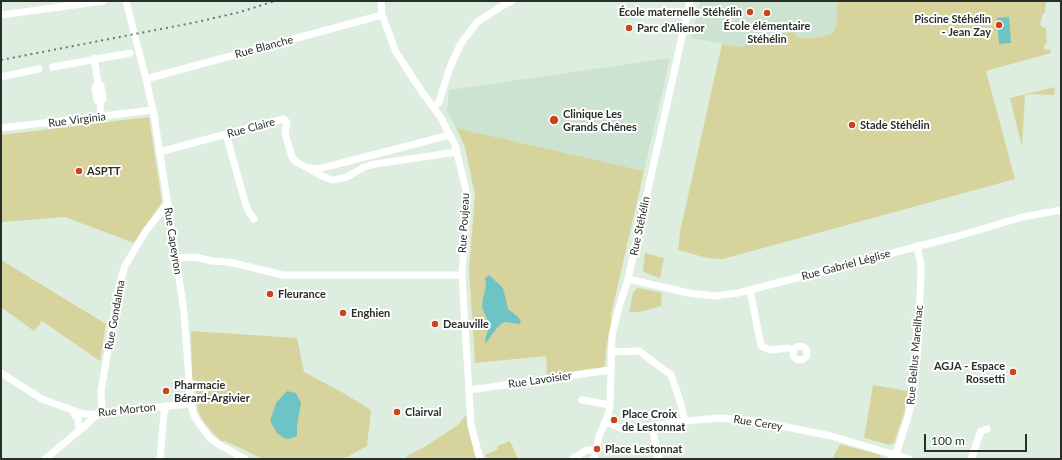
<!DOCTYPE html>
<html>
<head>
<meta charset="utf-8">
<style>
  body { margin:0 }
  #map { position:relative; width:1062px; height:460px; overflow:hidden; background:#ddeee0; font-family:Lato,sans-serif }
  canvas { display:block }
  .frame { position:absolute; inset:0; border:2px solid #282f29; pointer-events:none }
  .scale { position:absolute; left:924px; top:434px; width:103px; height:18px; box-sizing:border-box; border:2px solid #282f29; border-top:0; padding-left:5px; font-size:12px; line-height:14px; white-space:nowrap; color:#282f29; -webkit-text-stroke:3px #fff; paint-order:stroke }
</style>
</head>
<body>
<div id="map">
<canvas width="1062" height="460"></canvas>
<div class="frame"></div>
<div class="scale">100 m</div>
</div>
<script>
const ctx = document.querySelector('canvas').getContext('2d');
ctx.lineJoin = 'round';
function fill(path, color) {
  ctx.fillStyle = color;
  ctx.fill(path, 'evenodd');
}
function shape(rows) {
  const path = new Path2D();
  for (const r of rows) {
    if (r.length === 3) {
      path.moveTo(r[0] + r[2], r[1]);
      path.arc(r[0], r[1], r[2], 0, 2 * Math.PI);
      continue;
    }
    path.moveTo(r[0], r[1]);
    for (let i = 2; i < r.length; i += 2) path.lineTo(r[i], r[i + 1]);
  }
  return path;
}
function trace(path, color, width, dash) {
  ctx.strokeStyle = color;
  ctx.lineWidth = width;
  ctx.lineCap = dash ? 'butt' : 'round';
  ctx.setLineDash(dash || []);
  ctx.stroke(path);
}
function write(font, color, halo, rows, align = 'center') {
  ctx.font = font + ' Lato,sans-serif';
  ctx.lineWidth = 4;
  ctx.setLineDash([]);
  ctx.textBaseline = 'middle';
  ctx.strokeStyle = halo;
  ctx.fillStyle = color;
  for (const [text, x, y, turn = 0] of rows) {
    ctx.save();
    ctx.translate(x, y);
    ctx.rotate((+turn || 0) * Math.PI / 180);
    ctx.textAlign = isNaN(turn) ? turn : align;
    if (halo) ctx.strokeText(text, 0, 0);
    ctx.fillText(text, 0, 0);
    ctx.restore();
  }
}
const built = shape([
  [700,1,838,1,836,26,833,32,829,35,814,38,800,38,792,32,740,47,691,38],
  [670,58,644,171,456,128,447,112,449,90]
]);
const green = shape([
  [838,1,1046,1,1045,12,1042,16,1040,25,1046,29,1047,42,1044,46,1045,50,1050,49,1051,53,986,71,1015,179,723,259,707,258,678,250,680,232,722,44,740,47,792,32,800,38,814,38,829,35,833,32,836,26],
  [1055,87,1054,95,1025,94,1022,147,1010,98],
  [149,117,162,202,134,243,65,217,1,222,1,135],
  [456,128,644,171,611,315,611,324,606,349,605,365,603,367,547,375,546,356,475,363,469,270,475,195,465,147],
  [645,253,664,258,660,278,646,273,643,271],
  [1,260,106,324,100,361,42,321,34,331,1,307],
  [639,288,662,293,661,306,640,312,629,312,633,293,636,289],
  [191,331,297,338,304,372,340,391,371,410,367,446,347,457,338,459,263,459,225,441,221,441,212,432,201,418,198,410,195,380,192,380],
  [873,385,908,391,904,413,894,443,890,445,864,438],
  [466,415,467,425,476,459,406,459,407,456,426,446,458,425],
  [510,441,518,459,487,459,485,455,498,449,497,446],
  [840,444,880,455,882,459,832,459]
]);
const water = shape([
  [1009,17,1011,43,999,44,997,18],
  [489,275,503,288,508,309,518,317,521,321,519,324,506,322,502,323,496,329,486,343,485,342,486,336,489,328,488,321,482,308,483,298,486,286,485,278],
  [287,391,296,393,301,403,297,425,297,436,289,439,284,438,277,433,270,421,276,403]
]);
const minor = shape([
  [126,1,146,79,154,115,179,278,184,312,190,394,193,413,196,419,210,438,218,444,245,459],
  [381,1,382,15,396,52,422,92,441,118,455,145,465,186,467,198,462,275,471,425,480,459],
  [1,15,103,1],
  [94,58,98,82,101,86,103,99,100,102],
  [53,67,130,53],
  [1,77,39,69],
  [146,79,382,15],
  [98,82,95,88,97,100,100,102,101,117],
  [433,107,439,102,449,70,460,45,477,22,505,4,512,1],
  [1,128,153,110],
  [226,134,245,202,249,212,254,219],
  [159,152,283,119,286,121,287,125,285,129,286,137,292,157,295,161,322,176,332,180,339,179,347,177,364,167,375,164,457,152],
  [310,168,317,169,326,167,450,135],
  [176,258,195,257,212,261,229,262,283,275,462,275],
  [628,279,689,293,714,296,738,293,958,236,1023,217,1061,210],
  [750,290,761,346,770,350,788,348,794,350],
  [800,353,7],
  [611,352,639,351,671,375,680,401,685,421],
  [1,373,42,399,83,414,98,414,124,410,191,404],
  [469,390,611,370],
  [582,400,610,405],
  [72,410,78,420,79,431],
  [605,422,624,429,632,429,685,421,719,418,756,421,831,436,909,459],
  [652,427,659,459],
  [45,459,86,425,102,410,101,391,119,286,125,266,145,232,168,203],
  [160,459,164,413,167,406],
  [572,459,587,450,597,450],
  [594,459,599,436,608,415,610,405,612,336,619,307,628,279,690,1],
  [891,459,896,455,909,413,913,387,917,357,921,275,921,265,917,246],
  [971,459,981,431,987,429]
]);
const rail = shape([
  [1,60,197,22,240,12,275,1]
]);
const markers = [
  [750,12,4,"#cc431a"],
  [767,13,4,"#cc431a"],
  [999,25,4,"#cc431a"],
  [629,28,4,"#cc431a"],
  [554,120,5,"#cc431a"],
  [852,125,4,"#cc431a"],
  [79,171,4,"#cc431a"],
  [270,294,4,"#cc431a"],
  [343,313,4,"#cc431a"],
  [435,324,4,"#cc431a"],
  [1013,372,4,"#cc431a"],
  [166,391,4,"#cc431a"],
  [397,412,4,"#cc431a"],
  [614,420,4,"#cc431a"],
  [597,449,4,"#cc431a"]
];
const poiNames = [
  ["École maternelle Stéhélin",742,12,"right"],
  ["Piscine Stéhélin",991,19,"right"],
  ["- Jean Zay",991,32,"right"],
  ["École élémentaire",767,26,"center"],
  ["Stéhélin",767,39,"center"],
  ["Parc d'Alienor",637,28],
  ["Clinique Les",563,114],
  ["Grands Chênes",563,127],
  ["Stade Stéhélin",860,125],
  ["ASPTT",87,171],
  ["Fleurance",278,294],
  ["Enghien",351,313],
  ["Deauville",443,324],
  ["AGJA - Espace",1005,366,"right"],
  ["Rossetti",1005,379,"right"],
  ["Pharmacie",174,385],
  ["Bérard-Argivier",174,398],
  ["Clairval",405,412],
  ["Place Croix",622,414],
  ["de Lestonnat",622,427],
  ["Place Lestonnat",605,449]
];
const streetNames = [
  ["Rue Blanche",264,47,-15],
  ["Rue Virginia",77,120,-7],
  ["Rue Claire",251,128,-15],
  ["Rue Poujeau",464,223,-87],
  ["Rue Stéhélin",640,226,-78],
  ["Rue Capeyron",173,241,81],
  ["Rue Gabriel Léglise",846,265,-15],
  ["Rue Gondalma",115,315,-80],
  ["Rue Bellus Mareilhac",915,355,-85],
  ["Rue Lavoisier",540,380,-8],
  ["Rue Morton",127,410,-6],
  ["Rue Cerey",758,423,9]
];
fill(built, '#cbe3d0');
fill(green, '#d6d39d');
fill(water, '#6ec3c4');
trace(minor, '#fff', 7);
trace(rail, '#6c776e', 2, [2, 4]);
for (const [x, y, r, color] of markers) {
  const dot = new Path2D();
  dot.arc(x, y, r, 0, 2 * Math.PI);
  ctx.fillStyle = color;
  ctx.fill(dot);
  trace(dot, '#fff', 1.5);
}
write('bold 11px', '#282f29', '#fff', poiNames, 'left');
write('11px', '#282f29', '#fff', streetNames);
</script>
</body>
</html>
